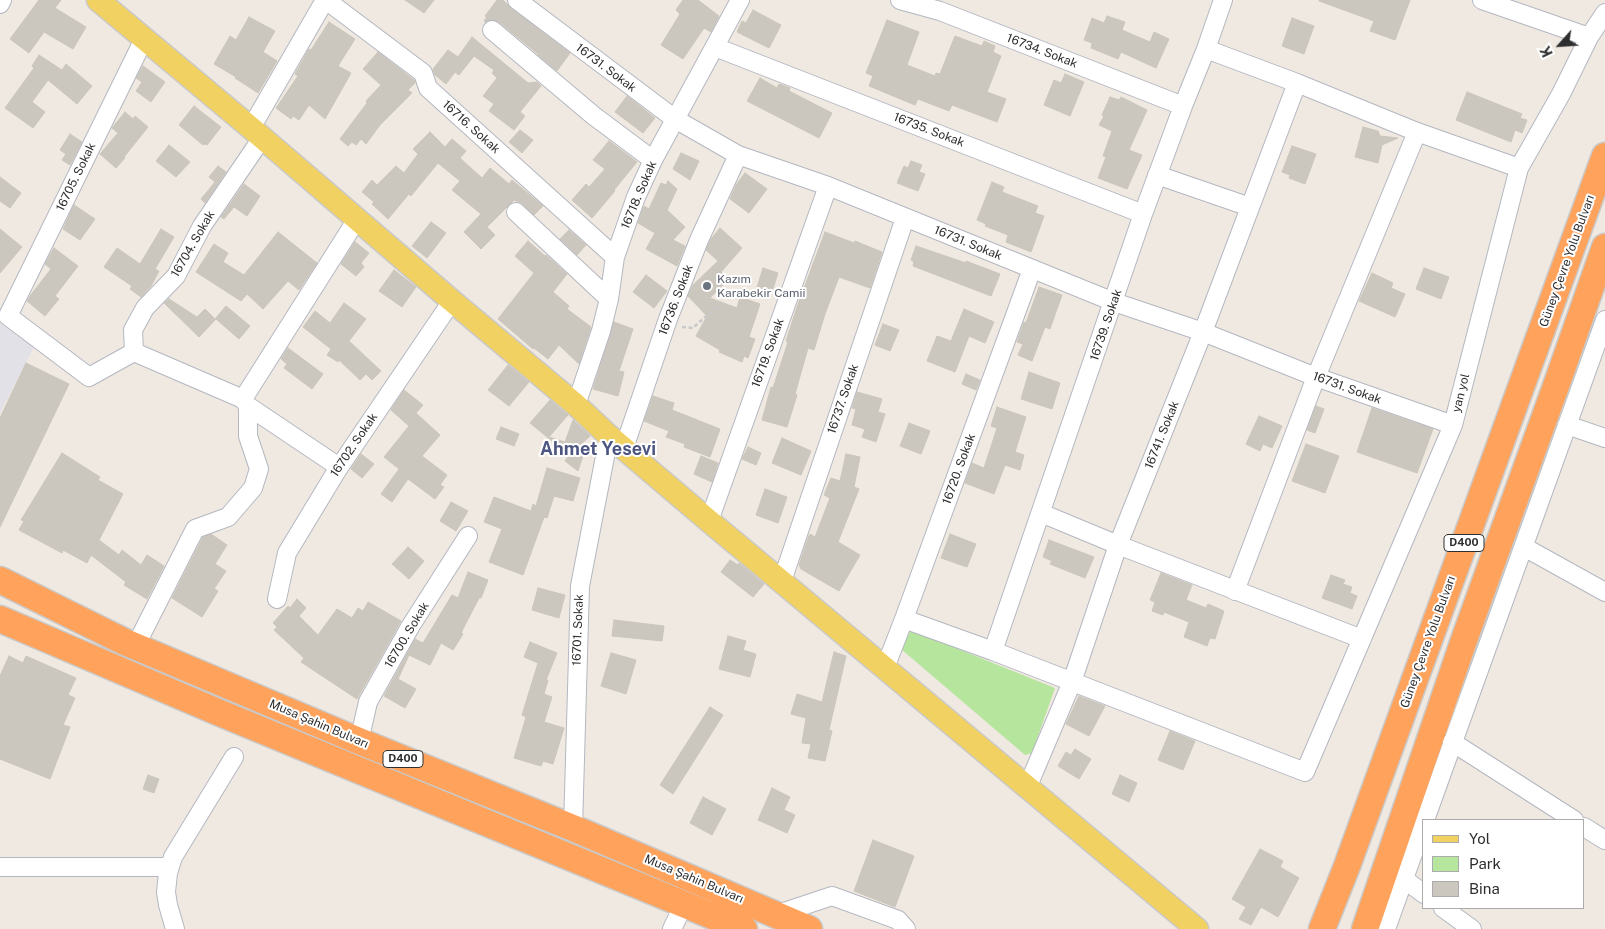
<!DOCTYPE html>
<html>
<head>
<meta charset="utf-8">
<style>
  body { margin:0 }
  #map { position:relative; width:1605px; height:929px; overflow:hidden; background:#efe9e1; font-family:"Public Sans",sans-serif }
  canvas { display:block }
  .legend { position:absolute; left:1422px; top:819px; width:162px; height:90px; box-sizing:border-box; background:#fff; border:1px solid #ababab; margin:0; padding:6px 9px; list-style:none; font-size:15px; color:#2e2e2e }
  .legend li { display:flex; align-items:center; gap:10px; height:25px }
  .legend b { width:25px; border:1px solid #ababab }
  .north { position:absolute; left:1535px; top:20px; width:50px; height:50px; -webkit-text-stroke:4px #fff; paint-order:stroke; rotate:244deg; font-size:14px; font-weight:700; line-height:20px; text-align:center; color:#2e2e2e }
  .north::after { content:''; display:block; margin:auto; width:18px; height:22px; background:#2e2e2e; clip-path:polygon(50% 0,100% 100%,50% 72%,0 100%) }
</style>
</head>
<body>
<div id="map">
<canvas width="1605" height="929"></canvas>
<ul class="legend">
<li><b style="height:6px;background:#f2d163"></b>Yol</li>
<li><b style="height:14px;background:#b6e59e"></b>Park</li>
<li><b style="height:14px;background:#cbc7bf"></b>Bina</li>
</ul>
<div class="north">K</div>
</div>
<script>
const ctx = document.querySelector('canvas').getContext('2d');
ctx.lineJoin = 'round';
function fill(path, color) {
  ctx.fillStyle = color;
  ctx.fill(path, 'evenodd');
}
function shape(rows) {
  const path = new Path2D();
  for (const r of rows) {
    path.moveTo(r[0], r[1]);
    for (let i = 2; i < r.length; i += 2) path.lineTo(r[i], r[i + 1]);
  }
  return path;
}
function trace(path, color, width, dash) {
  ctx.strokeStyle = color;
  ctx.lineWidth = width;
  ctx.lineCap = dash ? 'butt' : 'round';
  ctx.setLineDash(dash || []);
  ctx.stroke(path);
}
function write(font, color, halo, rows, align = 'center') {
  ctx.font = font + ' "Public Sans",sans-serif';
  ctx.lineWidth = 4;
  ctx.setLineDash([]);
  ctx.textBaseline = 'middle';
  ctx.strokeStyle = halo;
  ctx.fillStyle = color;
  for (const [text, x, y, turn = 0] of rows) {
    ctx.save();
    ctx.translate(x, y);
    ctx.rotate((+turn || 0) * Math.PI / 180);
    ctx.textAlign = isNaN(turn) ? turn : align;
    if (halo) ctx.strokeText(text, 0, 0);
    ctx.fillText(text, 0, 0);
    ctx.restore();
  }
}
const industrial = shape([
  [0,323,34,347,0,413]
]);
const green = shape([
  [911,630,1055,688,1032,753,1025,755,901,649]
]);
const building = shape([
  [39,0,61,0,55,8,86,27,73,49,44,32,29,53,10,39,39,0],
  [405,0,434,0,424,13,405,0],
  [497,0,503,0,511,8,570,53,557,71,538,55,538,54,499,22,493,20,485,22,484,21,487,17,485,16,497,0],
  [683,0,698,0,719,16,711,32,704,28,683,59,661,45,680,14,676,10,683,0],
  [1319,0,1410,0,1395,40,1370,31,1374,21,1319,1,1319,0],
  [753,10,781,25,769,48,737,32,742,21,746,23,753,10],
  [1107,16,1125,22,1122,30,1150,42,1154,32,1169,39,1156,68,1121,52,1118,59,1091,48,1092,43,1084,40,1092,18,1104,23,1107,16],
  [249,17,275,31,263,52,277,61,258,93,235,78,236,77,214,64,230,36,236,40,249,17],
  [1292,18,1314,26,1304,54,1282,46,1292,18],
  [887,20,919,32,907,65,935,76,936,73,940,74,955,36,982,46,984,41,995,46,993,52,1001,56,987,92,1006,99,997,122,952,105,949,111,918,99,915,105,869,86,873,76,866,73,887,20],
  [329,22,355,39,338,66,351,73,325,119,309,105,299,120,293,116,291,119,276,108,298,76,295,74,309,49,311,50,329,22],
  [472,37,528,83,537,82,541,86,520,112,525,116,514,130,489,111,494,104,483,96,497,78,492,73,494,70,474,56,459,75,455,72,446,84,435,75,433,69,448,50,458,57,472,37],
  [378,52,414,80,415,83,408,90,412,93,380,125,366,144,361,139,356,145,352,142,348,146,340,139,367,103,366,101,381,85,363,69,378,52],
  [39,55,62,70,66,64,92,86,77,104,48,80,32,102,45,112,33,128,5,108,34,68,32,66,39,55],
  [143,66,165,82,151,102,136,91,142,82,136,78,143,66],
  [1065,74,1084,82,1070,116,1044,105,1054,80,1061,83,1065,74],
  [760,78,777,88,779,84,790,88,789,91,832,113,819,138,747,101,760,78],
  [1467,92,1522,114,1520,118,1527,120,1522,133,1515,130,1511,142,1456,120,1467,92],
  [627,96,655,118,643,133,615,112,627,96],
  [1110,97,1119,100,1121,97,1147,110,1129,150,1142,155,1127,189,1098,178,1106,157,1103,156,1112,131,1099,125,1104,116,1102,115,1110,97],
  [194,106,221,127,207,145,204,144,203,145,179,125,194,106],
  [125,112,133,119,135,116,148,127,124,157,125,158,116,168,100,154,118,133,112,128,125,112],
  [1363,127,1378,131,1380,136,1398,138,1382,145,1378,163,1355,157,1363,127],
  [520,130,533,140,522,153,509,142,520,130],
  [430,132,445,147,452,139,466,151,460,158,482,178,490,168,509,184,512,180,543,206,534,215,523,204,514,200,487,227,495,235,481,249,464,232,481,214,452,190,460,181,438,163,411,196,409,194,388,219,372,204,374,202,362,192,372,180,377,185,396,166,404,173,418,154,413,149,430,132],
  [70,134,82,142,70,165,62,160,66,154,60,150,70,134],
  [609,141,637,162,614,190,615,191,592,218,572,200,586,184,589,187,605,169,593,160,609,141],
  [169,145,190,162,176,177,156,161,169,145],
  [1292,146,1316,154,1305,184,1289,178,1290,175,1282,172,1292,146],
  [681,153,699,161,690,180,673,169,681,153],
  [911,161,922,165,919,172,925,174,918,191,897,183,904,166,908,168,911,161],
  [218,166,226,172,205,203,201,199,215,182,209,177,218,166],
  [745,173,767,189,749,213,730,199,736,185,745,173],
  [0,177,21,193,10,208,0,201,0,177],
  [668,181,677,189,667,210,685,227,673,240,685,246,677,266,646,249,655,233,638,223,644,206,649,209,661,183,666,185,668,181],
  [992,182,1004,187,1002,192,1038,206,1035,213,1044,216,1031,252,1006,242,1008,235,985,226,986,224,977,220,992,182],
  [244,184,260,196,247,216,234,207,224,219,221,217,244,184],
  [74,205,95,219,80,240,63,229,74,205],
  [431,222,446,233,427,258,412,246,431,222],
  [720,228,742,248,721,272,728,280,710,298,737,308,740,297,760,304,749,337,755,339,748,358,744,356,742,362,719,352,720,350,696,336,707,316,688,296,693,285,718,261,706,250,711,239,720,228],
  [0,229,22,247,0,273,0,229],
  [161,229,174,237,155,269,159,271,151,286,141,297,130,289,132,286,104,267,117,248,140,264,161,229],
  [569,230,586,245,577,255,560,239,569,230],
  [278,232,317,263,299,290,288,281,263,309,247,294,241,301,196,272,214,244,228,253,223,262,244,275,278,232],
  [825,232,854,243,855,241,882,252,870,288,839,277,825,314,814,350,808,348,795,394,797,395,787,427,762,420,771,387,773,388,788,342,786,341,797,307,825,232],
  [528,241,545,256,546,255,567,274,553,292,569,306,567,309,591,327,579,364,559,345,548,359,534,348,533,349,498,319,534,273,515,256,528,241],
  [355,242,369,253,361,263,364,267,356,276,341,264,355,242],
  [916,246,966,263,966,261,1000,274,991,296,913,266,914,262,911,260,916,246],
  [54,248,78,266,55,296,59,299,45,316,27,301,30,296,51,269,45,264,54,248],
  [763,268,778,273,773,289,770,288,767,298,755,294,763,268],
  [1424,268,1449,277,1441,299,1416,289,1424,268],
  [394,270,416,287,402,307,379,291,394,270],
  [1372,273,1393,283,1391,288,1405,294,1395,317,1359,301,1372,273],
  [646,275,667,291,654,308,633,292,646,275],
  [1039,287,1062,295,1050,329,1045,327,1032,361,1018,355,1023,344,1017,342,1024,322,1026,323,1039,287],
  [169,299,197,317,205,309,215,319,226,306,250,326,239,339,216,319,199,337,164,303,169,299],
  [344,303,366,319,349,341,381,371,372,380,366,374,360,380,339,360,338,362,327,355,331,349,303,327,315,311,330,323,344,303],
  [964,309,994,322,985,343,969,336,955,372,927,361,937,336,951,341,964,309],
  [614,322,633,329,619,371,624,372,618,396,593,389,614,322],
  [883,324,899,330,890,351,875,345,883,324],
  [288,348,323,374,312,389,284,368,287,364,281,359,288,348],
  [26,363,69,384,0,527,0,418,26,363],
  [508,365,529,382,509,406,488,390,508,365],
  [1029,372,1060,383,1052,409,1021,399,1029,372],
  [966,374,980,380,976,390,962,384,966,374],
  [404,390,423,405,416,413,440,435,422,456,447,475,440,485,444,487,435,499,408,479,392,502,381,494,399,469,384,457,409,426,391,410,404,390],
  [857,392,882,399,878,412,885,414,876,442,862,437,865,429,852,425,856,409,852,408,857,392],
  [653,396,674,403,672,410,720,429,710,457,684,447,685,444,666,437,669,431,644,421,653,396],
  [550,400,568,415,549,437,565,442,573,420,590,436,578,447,585,450,578,471,565,461,569,455,530,423,550,400],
  [1316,406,1324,409,1315,433,1307,430,1316,406],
  [997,407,1026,417,1015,452,1024,455,1020,470,1005,465,994,494,965,483,972,463,984,468,997,428,991,426,997,407],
  [1372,408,1433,429,1417,473,1357,452,1372,408],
  [1259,416,1282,426,1272,448,1263,444,1260,451,1246,444,1259,416],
  [909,423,930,431,921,454,900,446,909,423],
  [501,427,519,434,514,446,496,439,501,427],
  [782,438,811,451,801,475,772,463,782,438],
  [1306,444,1339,456,1325,493,1292,481,1306,444],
  [748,447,761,453,756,465,742,459,748,447],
  [62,453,100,477,98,480,123,494,99,540,119,555,122,550,141,565,147,555,164,566,147,599,124,585,126,582,91,555,87,563,63,550,62,553,19,530,24,521,21,520,62,453],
  [361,454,374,464,362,478,351,469,361,454],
  [846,454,860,457,854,487,859,489,838,542,860,555,839,591,801,569,799,565,808,538,810,534,815,537,830,498,824,495,831,478,840,481,846,454],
  [701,456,718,463,712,482,694,474,701,456],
  [547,468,580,478,573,501,554,496,547,518,544,517,523,575,489,562,502,529,484,522,494,497,531,511,533,504,536,506,547,468],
  [765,489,787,497,778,523,756,515,765,489],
  [451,502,468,511,456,531,440,521,451,502],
  [211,534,227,545,215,564,226,571,214,589,218,591,202,617,172,598,203,537,211,534],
  [950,534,976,544,967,567,941,558,950,534],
  [1049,540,1094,557,1085,578,1050,564,1052,561,1043,557,1049,540],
  [408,547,424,561,409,579,392,564,408,547],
  [730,560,738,565,739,563,764,584,753,597,721,572,730,560],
  [468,572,488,580,481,598,479,598,461,633,463,634,453,650,441,643,430,665,409,655,398,679,416,689,405,708,384,696,415,639,423,643,452,595,458,598,468,572],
  [1161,573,1192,585,1186,600,1206,608,1208,604,1224,611,1215,639,1210,638,1207,646,1184,637,1189,622,1164,612,1163,615,1152,611,1155,602,1150,600,1161,573],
  [1331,575,1345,580,1343,584,1352,587,1350,593,1357,596,1352,609,1322,598,1331,575],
  [538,588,565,595,559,618,532,610,538,588],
  [297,599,306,608,299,616,318,635,337,609,352,618,358,608,363,611,368,602,401,621,357,699,301,662,304,658,274,630,277,627,273,623,288,606,290,608,297,599],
  [614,620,664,626,662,641,612,636,614,620],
  [728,636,746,641,743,650,756,654,750,677,719,669,728,636],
  [530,642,557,653,546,680,548,680,544,694,552,697,544,722,564,728,553,764,543,761,541,766,514,758,526,717,522,715,538,663,524,657,530,642],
  [834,652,846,656,829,730,832,731,825,761,808,758,811,744,802,743,806,718,791,714,797,694,822,702,834,652],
  [611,653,636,660,626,694,601,686,611,653],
  [9,656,23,663,26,656,76,678,68,695,75,698,63,725,70,727,50,779,0,759,0,676,9,656],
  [1079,696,1105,706,1089,736,1066,724,1079,696],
  [710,707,723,715,673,794,660,785,710,707],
  [1170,731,1195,741,1183,770,1158,760,1170,731],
  [1075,749,1091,759,1079,779,1058,766,1066,752,1071,755,1075,749],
  [148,775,159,779,154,793,143,789,148,775],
  [1120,775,1137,783,1129,802,1112,794,1120,775],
  [772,788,790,797,784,810,795,815,787,833,758,820,772,788],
  [703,797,726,809,712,835,690,823,703,797],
  [873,840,914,856,895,907,854,891,873,840],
  [1260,849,1283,861,1280,867,1299,878,1278,917,1261,907,1251,925,1239,919,1246,907,1232,899,1260,849]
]);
const path = shape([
  [682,327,693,328,717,306]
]);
const minor = shape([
  [326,0,423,73,428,88,615,257],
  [517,0,675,119,738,155,828,186,1114,302,1203,332,1316,377,1453,425],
  [900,0,940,11,1183,106],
  [1482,0,1589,37],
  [0,4,2,0],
  [492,30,594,116,653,160],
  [144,39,8,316,89,377,134,352,243,399,248,406,339,467],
  [715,47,1143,214],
  [1206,49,1297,83,1417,132,1519,168],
  [251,128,325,0],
  [1157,175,1250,207],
  [516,212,609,299],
  [134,352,133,330,145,308,176,276,202,226,262,138],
  [243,399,357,219],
  [576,405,601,331,609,299,615,257,636,197,653,160,740,0],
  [1567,425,1605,438],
  [624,448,668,319,699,240,738,155],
  [1041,513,1118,545,1362,639],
  [709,521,828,186],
  [1524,547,1605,592],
  [782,581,905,218],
  [1235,591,1316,377,1417,132],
  [277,599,287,553,336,472,452,301],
  [904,619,993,651,1305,772,1453,425,1519,168,1561,94,1589,37,1605,13],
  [135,647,195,529,228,517,253,488,259,469,248,436,248,406],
  [993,651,1143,214,1183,106,1206,49,1223,0],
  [885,668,904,619,1032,269],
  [359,741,368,702,410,627,468,536],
  [1452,742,1574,820],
  [1027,788,1072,682,1118,545,1203,332,1297,83],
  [1425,820,1605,320],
  [1584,827,1605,840],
  [573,828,580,586,609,436],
  [0,867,170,867],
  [1404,879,1424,894],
  [1443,908,1472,929],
  [775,915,832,896,898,920,906,929],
  [175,929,168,905,166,892,168,873,173,857,234,757],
  [672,929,684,904],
  [1386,929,1424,823]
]);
const major = shape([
  [98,0,251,128,452,301,576,405,609,436,709,521,1197,929]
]);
const highway = shape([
  [0,580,125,642,359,741,573,828,809,929],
  [0,619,220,713,744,929],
  [1322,929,1347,866,1605,156],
  [1365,929,1464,640,1556,386,1605,247]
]);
const markers = [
  [707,286,5,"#6b7280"]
];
const shields = [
  [1464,543,40],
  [403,759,40]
];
const shieldNames = [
  ["D400",1464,543],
  ["D400",403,759]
];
const streetNames = [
  ["16734. Sokak",1042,51,21],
  ["16731. Sokak",606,68,37],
  ["16716. Sokak",471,127,42],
  ["16735. Sokak",929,130,21],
  ["16705. Sokak",76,177,-64],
  ["16718. Sokak",639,195,-67],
  ["16731. Sokak",968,243,22],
  ["16704. Sokak",193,244,-60],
  ["Güney Çevre Yolu Bulvarı",1567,261,-70],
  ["16736. Sokak",676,300,-69],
  ["16739. Sokak",1106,325,-71],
  ["16719. Sokak",768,353,-70],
  ["16731. Sokak",1347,388,20],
  ["yan yol",1461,393,-76],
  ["16737. Sokak",843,399,-71],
  ["16741. Sokak",1162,435,-68],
  ["16702. Sokak",354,445,-56],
  ["16720. Sokak",959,469,-70],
  ["16701. Sokak",578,630,-88],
  ["16700. Sokak",407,635,-59],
  ["Güney Çevre Yolu Bulvarı",1428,642,-70],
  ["Musa Şahin Bulvarı",319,724,23],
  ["Musa Şahin Bulvarı",694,879,23]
];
const worshipNames = [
  ["Kazım",717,279],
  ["Karabekir Camii",717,293]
];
const districtNames = [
  ["Ahmet Yesevi",598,449]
];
fill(industrial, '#e3e1e8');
fill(green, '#b6e59e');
fill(building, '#cbc7bf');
trace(building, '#cbc5ba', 1);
trace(minor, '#b4b7c1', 20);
trace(major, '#c9c9c9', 25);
trace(highway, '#c9c9c9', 29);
trace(path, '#c9c9c9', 2.5, [4, 2.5]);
trace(minor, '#fff', 18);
trace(major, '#f2d163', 22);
trace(highway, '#ffa35c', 26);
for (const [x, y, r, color] of markers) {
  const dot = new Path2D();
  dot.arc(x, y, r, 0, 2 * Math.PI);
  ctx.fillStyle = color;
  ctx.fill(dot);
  trace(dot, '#fff', 2);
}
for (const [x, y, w] of shields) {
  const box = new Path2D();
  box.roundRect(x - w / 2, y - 8.5, w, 17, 4);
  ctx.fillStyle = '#fff';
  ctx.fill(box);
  trace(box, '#2e2e2e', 1);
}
write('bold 11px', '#2e2e2e', null, shieldNames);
write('12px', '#2e2e2e', '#fff', streetNames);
write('12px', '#5b616d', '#fff', worshipNames, 'left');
write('bold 18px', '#4d5680', '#fff', districtNames);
</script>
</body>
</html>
